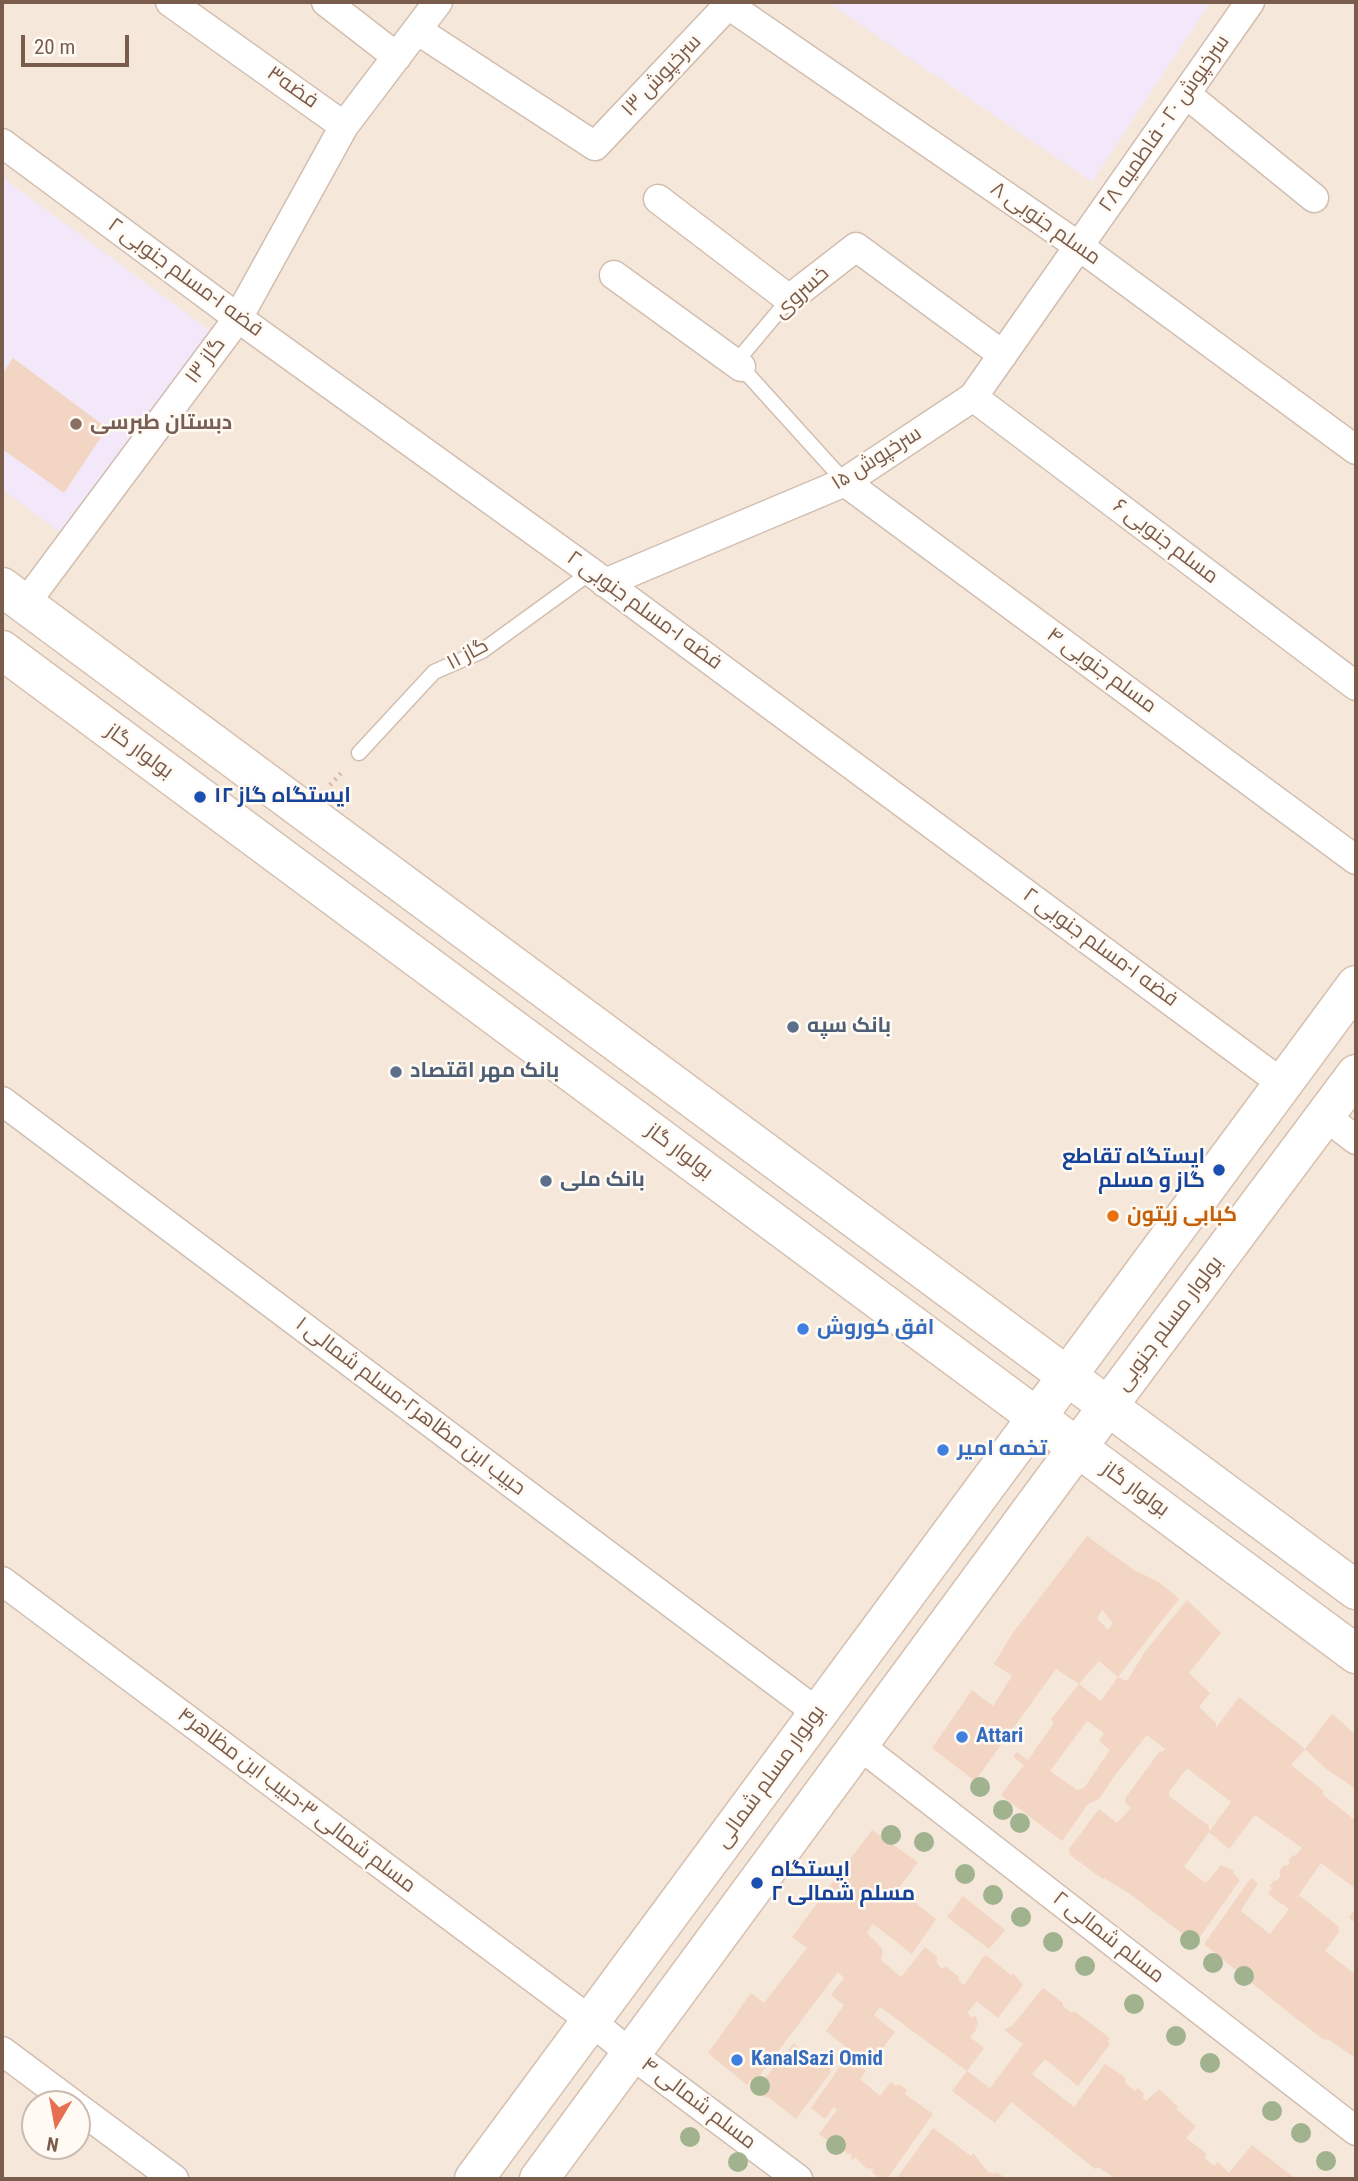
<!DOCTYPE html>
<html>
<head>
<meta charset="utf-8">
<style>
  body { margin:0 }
  #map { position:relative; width:1358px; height:2181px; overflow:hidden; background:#fdf6ec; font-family:"Roboto Condensed",sans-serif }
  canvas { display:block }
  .frame { position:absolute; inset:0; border:4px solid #7a5c4d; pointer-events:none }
  .north { position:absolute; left:21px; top:2090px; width:70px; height:70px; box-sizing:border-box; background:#fffaf3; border:2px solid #cabbb1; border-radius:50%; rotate:190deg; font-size:19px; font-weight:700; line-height:28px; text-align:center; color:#7a5c4d }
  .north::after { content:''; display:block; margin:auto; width:24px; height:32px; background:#e76f51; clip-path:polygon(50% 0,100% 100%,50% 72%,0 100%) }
  .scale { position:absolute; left:21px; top:35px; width:108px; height:32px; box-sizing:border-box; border:4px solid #7a5c4d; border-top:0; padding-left:9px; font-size:21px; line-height:24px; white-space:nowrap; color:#7a5c4d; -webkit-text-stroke:5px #fffaf3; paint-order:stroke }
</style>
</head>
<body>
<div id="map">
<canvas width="1358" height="2181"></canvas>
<div class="frame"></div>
<div class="north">N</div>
<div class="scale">20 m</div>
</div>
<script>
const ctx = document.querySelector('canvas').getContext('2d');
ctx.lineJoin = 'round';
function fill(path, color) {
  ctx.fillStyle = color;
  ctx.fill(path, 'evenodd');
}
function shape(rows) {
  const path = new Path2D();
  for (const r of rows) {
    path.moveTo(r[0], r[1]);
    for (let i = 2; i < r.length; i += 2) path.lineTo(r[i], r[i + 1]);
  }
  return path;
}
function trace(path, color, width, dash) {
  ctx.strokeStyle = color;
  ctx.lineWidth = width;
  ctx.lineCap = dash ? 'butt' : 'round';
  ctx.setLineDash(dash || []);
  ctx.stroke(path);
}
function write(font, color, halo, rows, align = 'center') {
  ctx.font = font + ' "Roboto Condensed",Cairo,sans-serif';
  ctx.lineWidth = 5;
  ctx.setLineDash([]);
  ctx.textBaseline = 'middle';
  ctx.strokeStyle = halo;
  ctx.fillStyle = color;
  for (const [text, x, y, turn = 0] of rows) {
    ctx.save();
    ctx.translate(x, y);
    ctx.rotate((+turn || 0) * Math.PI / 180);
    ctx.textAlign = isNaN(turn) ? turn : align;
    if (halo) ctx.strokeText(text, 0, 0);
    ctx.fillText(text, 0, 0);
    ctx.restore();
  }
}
const residential = shape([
  [2,2,1356,2,1356,2179,2,2179],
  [35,2104,77,2104,77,2146,35,2146]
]);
const education = shape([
  [827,2,1211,2,1092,182],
  [2,177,216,335,66,537,2,489]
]);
const building = shape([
  [13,358,107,428,64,493,2,449,2,375],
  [1087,1536,1134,1570,1159,1582,1179,1599,1118,1677,1127,1681,1144,1653,1187,1600,1221,1633,1189,1673,1210,1693,1199,1707,1216,1723,1216,1728,1239,1697,1305,1749,1291,1765,1324,1791,1322,1794,1356,1821,1356,1889,1321,1863,1296,1899,1300,1896,1338,1926,1339,1932,1325,1951,1356,1975,1356,2058,1329,2040,1323,2039,1284,2009,1204,1944,1251,1878,1258,1883,1241,1911,1270,1934,1289,1909,1268,1894,1272,1888,1269,1886,1275,1880,1277,1881,1281,1875,1279,1872,1284,1865,1287,1866,1290,1863,1288,1861,1293,1855,1295,1856,1302,1848,1255,1815,1229,1849,1209,1832,1231,1802,1187,1768,1169,1792,1169,1796,1209,1826,1209,1832,1184,1867,1206,1883,1221,1865,1234,1871,1233,1873,1240,1880,1197,1941,1195,1939,1192,1941,1130,1894,1104,1878,1103,1879,1070,1855,1069,1849,1099,1809,1117,1823,1131,1808,1125,1802,1126,1797,1160,1751,1162,1752,1165,1749,1147,1735,1118,1771,1099,1799,1088,1804,1062,1841,1001,1795,1024,1765,1013,1757,1017,1752,1028,1760,1054,1723,1051,1719,1079,1684,1056,1669,975,1781,932,1748,972,1690,993,1706,1012,1676,994,1664,1012,1634],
  [1102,1610,1113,1623,1108,1630,1097,1618],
  [1099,1661,1118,1677,1101,1701,1079,1684],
  [1087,1721,1104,1733,1099,1741,1110,1750,1084,1788,1077,1790,1050,1771],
  [1332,1714,1356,1735,1356,1789,1325,1768,1305,1749],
  [872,1830,918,1862,898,1889,936,1919,912,1954,873,1924,867,1933,880,1946,883,1952,881,1960,901,1977,925,1947,938,1958,936,1962,940,1967,943,1969,945,1966,959,1977,958,1980,964,1985,984,1956,986,1955,1011,1975,1014,1974,1023,1985,998,2018,977,2001,967,2013,972,2017,976,2016,978,2024,975,2028,977,2029,970,2037,984,2048,967,2071,990,2088,1023,2044,1004,2030,1012,2026,1043,1988,1063,2003,1063,2006,1072,2013,1074,2011,1110,2038,1108,2041,1110,2044,1078,2086,1045,2059,1032,2074,1074,2107,1105,2064,1125,2077,1126,2084,1135,2091,1138,2088,1144,2094,1143,2098,1146,2101,1159,2089,1178,2107,1176,2109,1196,2126,1186,2138,1206,2153,1205,2158,1214,2166,1218,2162,1229,2173,1252,2145,1296,2179,1116,2179,1098,2167,1095,2169,1011,2102,995,2123,952,2091,967,2071,880,2007,874,2015,895,2032,869,2066,826,2031,844,2005,831,1995,844,1978,838,1972,754,2083,750,2080,747,2085,708,2053,751,1993,764,2003,807,1948,792,1937],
  [963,1896,1005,1930,989,1949,947,1917],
  [1356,1908,1356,1923,1349,1918],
  [794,2043,809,2058,816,2058,822,2064,829,2066,831,2072,796,2119,768,2097,762,2096,757,2088],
  [848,2055,866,2071,860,2079,880,2096,891,2082,896,2086,899,2084,907,2090,905,2094,933,2114,887,2179,884,2177,881,2179,872,2172,874,2169,866,2168,855,2157,853,2160,850,2157,852,2156,850,2153,848,2155,843,2148,841,2150,819,2134,837,2110,834,2107,825,2119,811,2108],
  [933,2128,971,2156,973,2153,988,2172,994,2174,997,2172,1002,2176,1003,2179,896,2179]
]);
const path = shape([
  [330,785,343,771]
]);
const lane = shape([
  [789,299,742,355,741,367,845,482],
  [359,753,434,672,482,651,591,572]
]);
const street = shape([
  [170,2,344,126],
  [326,2,397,57],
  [724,2,1080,247,1356,450],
  [417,30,595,146,731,2],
  [1186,94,1314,198],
  [2,143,238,318,591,572,1283,1084],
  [658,199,789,299,856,247,1003,355],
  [614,275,741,367],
  [973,397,1356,686],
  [845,482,1356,860],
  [605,583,845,482,973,397,1250,2],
  [25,604,238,318,344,126,438,2],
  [2,1101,818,1713],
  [1325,1116,1356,1140],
  [2,1581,591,2021,631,2054,798,2179],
  [859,1745,1356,2131],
  [2,2051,73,2104],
  [77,2107,174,2179]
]);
const secondary = shape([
  [2,587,1356,1590],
  [2,650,1356,1654],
  [474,2179,1356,985],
  [539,2179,1108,1406,1356,1074]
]);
const trees = [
  [980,1787],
  [1003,1810],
  [1020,1823],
  [891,1835],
  [924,1842],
  [965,1874],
  [993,1895],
  [1021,1917],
  [1190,1940],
  [1053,1942],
  [1213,1963],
  [1085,1966],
  [1244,1976],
  [1134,2004],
  [1176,2036],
  [1210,2063],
  [760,2086],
  [1272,2111],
  [1301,2133],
  [690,2137],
  [836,2145],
  [1326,2161],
  [738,2162]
];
const markers = [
  [76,424,7,"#8d6e63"],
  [200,797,7,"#1a4fb4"],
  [793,1027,7,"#5c6f8a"],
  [396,1072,7,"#5c6f8a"],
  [1219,1170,7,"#1a4fb4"],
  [546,1181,7,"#5c6f8a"],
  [1113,1216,7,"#e8710a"],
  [803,1329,7,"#3f7fe0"],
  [943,1450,7,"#3f7fe0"],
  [962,1737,7,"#3f7fe0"],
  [757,1883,7,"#1a4fb4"],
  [737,2060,7,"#3f7fe0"]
];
const streetNames = [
  ["سرخپوش ۱۳",662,76,-46],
  ["فضه۳",292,88,35],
  ["سرخپوش ۲۰ - فاطمیه ۲۸",1165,124,-55],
  ["مسلم جنوبی ۸",1045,224,35],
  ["فضه ۱-مسلم جنوبی ۲",185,278,36],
  ["خسروی",802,293,-42],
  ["گاز ۱۳",206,361,-53],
  ["سرخپوش ۱۵",877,459,-32],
  ["مسلم جنوبی ۶",1165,542,37],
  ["فضه ۱-مسلم جنوبی ۲",644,611,36],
  ["گاز ۱۱",468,655,-28],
  ["مسلم جنوبی ۴",1101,671,36],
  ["بولوار گاز",139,752,36],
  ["فضه ۱-مسلم جنوبی ۲",1100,948,36],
  ["بولوار گاز",679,1152,37],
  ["بولوار مسلم جنوبی",1170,1324,-53],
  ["حبیب ابن مظاهر۲-مسلم شمالی ۱",410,1407,37],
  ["بولوار گاز",1135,1490,36],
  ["بولوار مسلم شمالی",771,1777,-54],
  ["مسلم شمالی ۳-حبیب ابن مظاهر۴",296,1801,37],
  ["مسلم شمالی ۲",1108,1938,38],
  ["مسلم شمالی ۴",698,2104,37]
];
const educationNames = [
  ["دبستان طبرسی",90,424]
];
const transitNames = [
  ["ایستگاه گاز ۱۲",214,797],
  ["ایستگاه تقاطع",1205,1158,"right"],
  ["گاز و مسلم",1205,1182,"right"],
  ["ایستگاه",771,1871],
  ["مسلم شمالی ۲",771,1895]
];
const serviceNames = [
  ["بانک سپه",807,1027],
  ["بانک مهر اقتصاد",410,1072],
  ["بانک ملی",560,1181]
];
const foodNames = [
  ["کبابی زیتون",1127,1216]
];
const shopNames = [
  ["افق کوروش",817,1329],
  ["تخمه امیر",957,1450],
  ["Attari",976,1737],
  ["KanalSazi Omid",751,2060]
];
fill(residential, '#f5e8da');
fill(education, '#f3e8fa');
fill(building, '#f3d5c3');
trace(lane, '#d1beb0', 17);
trace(street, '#d1beb0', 31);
trace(secondary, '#d6c0b0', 41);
trace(path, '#d9b8a5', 4.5, [2, 5]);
trace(lane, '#fff', 14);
trace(street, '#fff', 28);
trace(secondary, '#fff', 38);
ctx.fillStyle = '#a0b28e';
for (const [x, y] of trees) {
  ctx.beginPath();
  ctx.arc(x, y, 10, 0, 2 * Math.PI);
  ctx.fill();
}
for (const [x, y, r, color] of markers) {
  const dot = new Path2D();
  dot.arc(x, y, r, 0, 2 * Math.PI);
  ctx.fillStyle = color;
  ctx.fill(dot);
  trace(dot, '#fffaf3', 2.5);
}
write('21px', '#7a5c4d', '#fffaf3', streetNames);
write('bold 21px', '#785e54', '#fffaf3', educationNames, 'left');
write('bold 21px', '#164399', '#fffaf3', transitNames, 'left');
write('bold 21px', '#4e5e75', '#fffaf3', serviceNames, 'left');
write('bold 21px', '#c56008', '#fffaf3', foodNames, 'left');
write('bold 21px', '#366cbe', '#fffaf3', shopNames, 'left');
</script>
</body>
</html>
